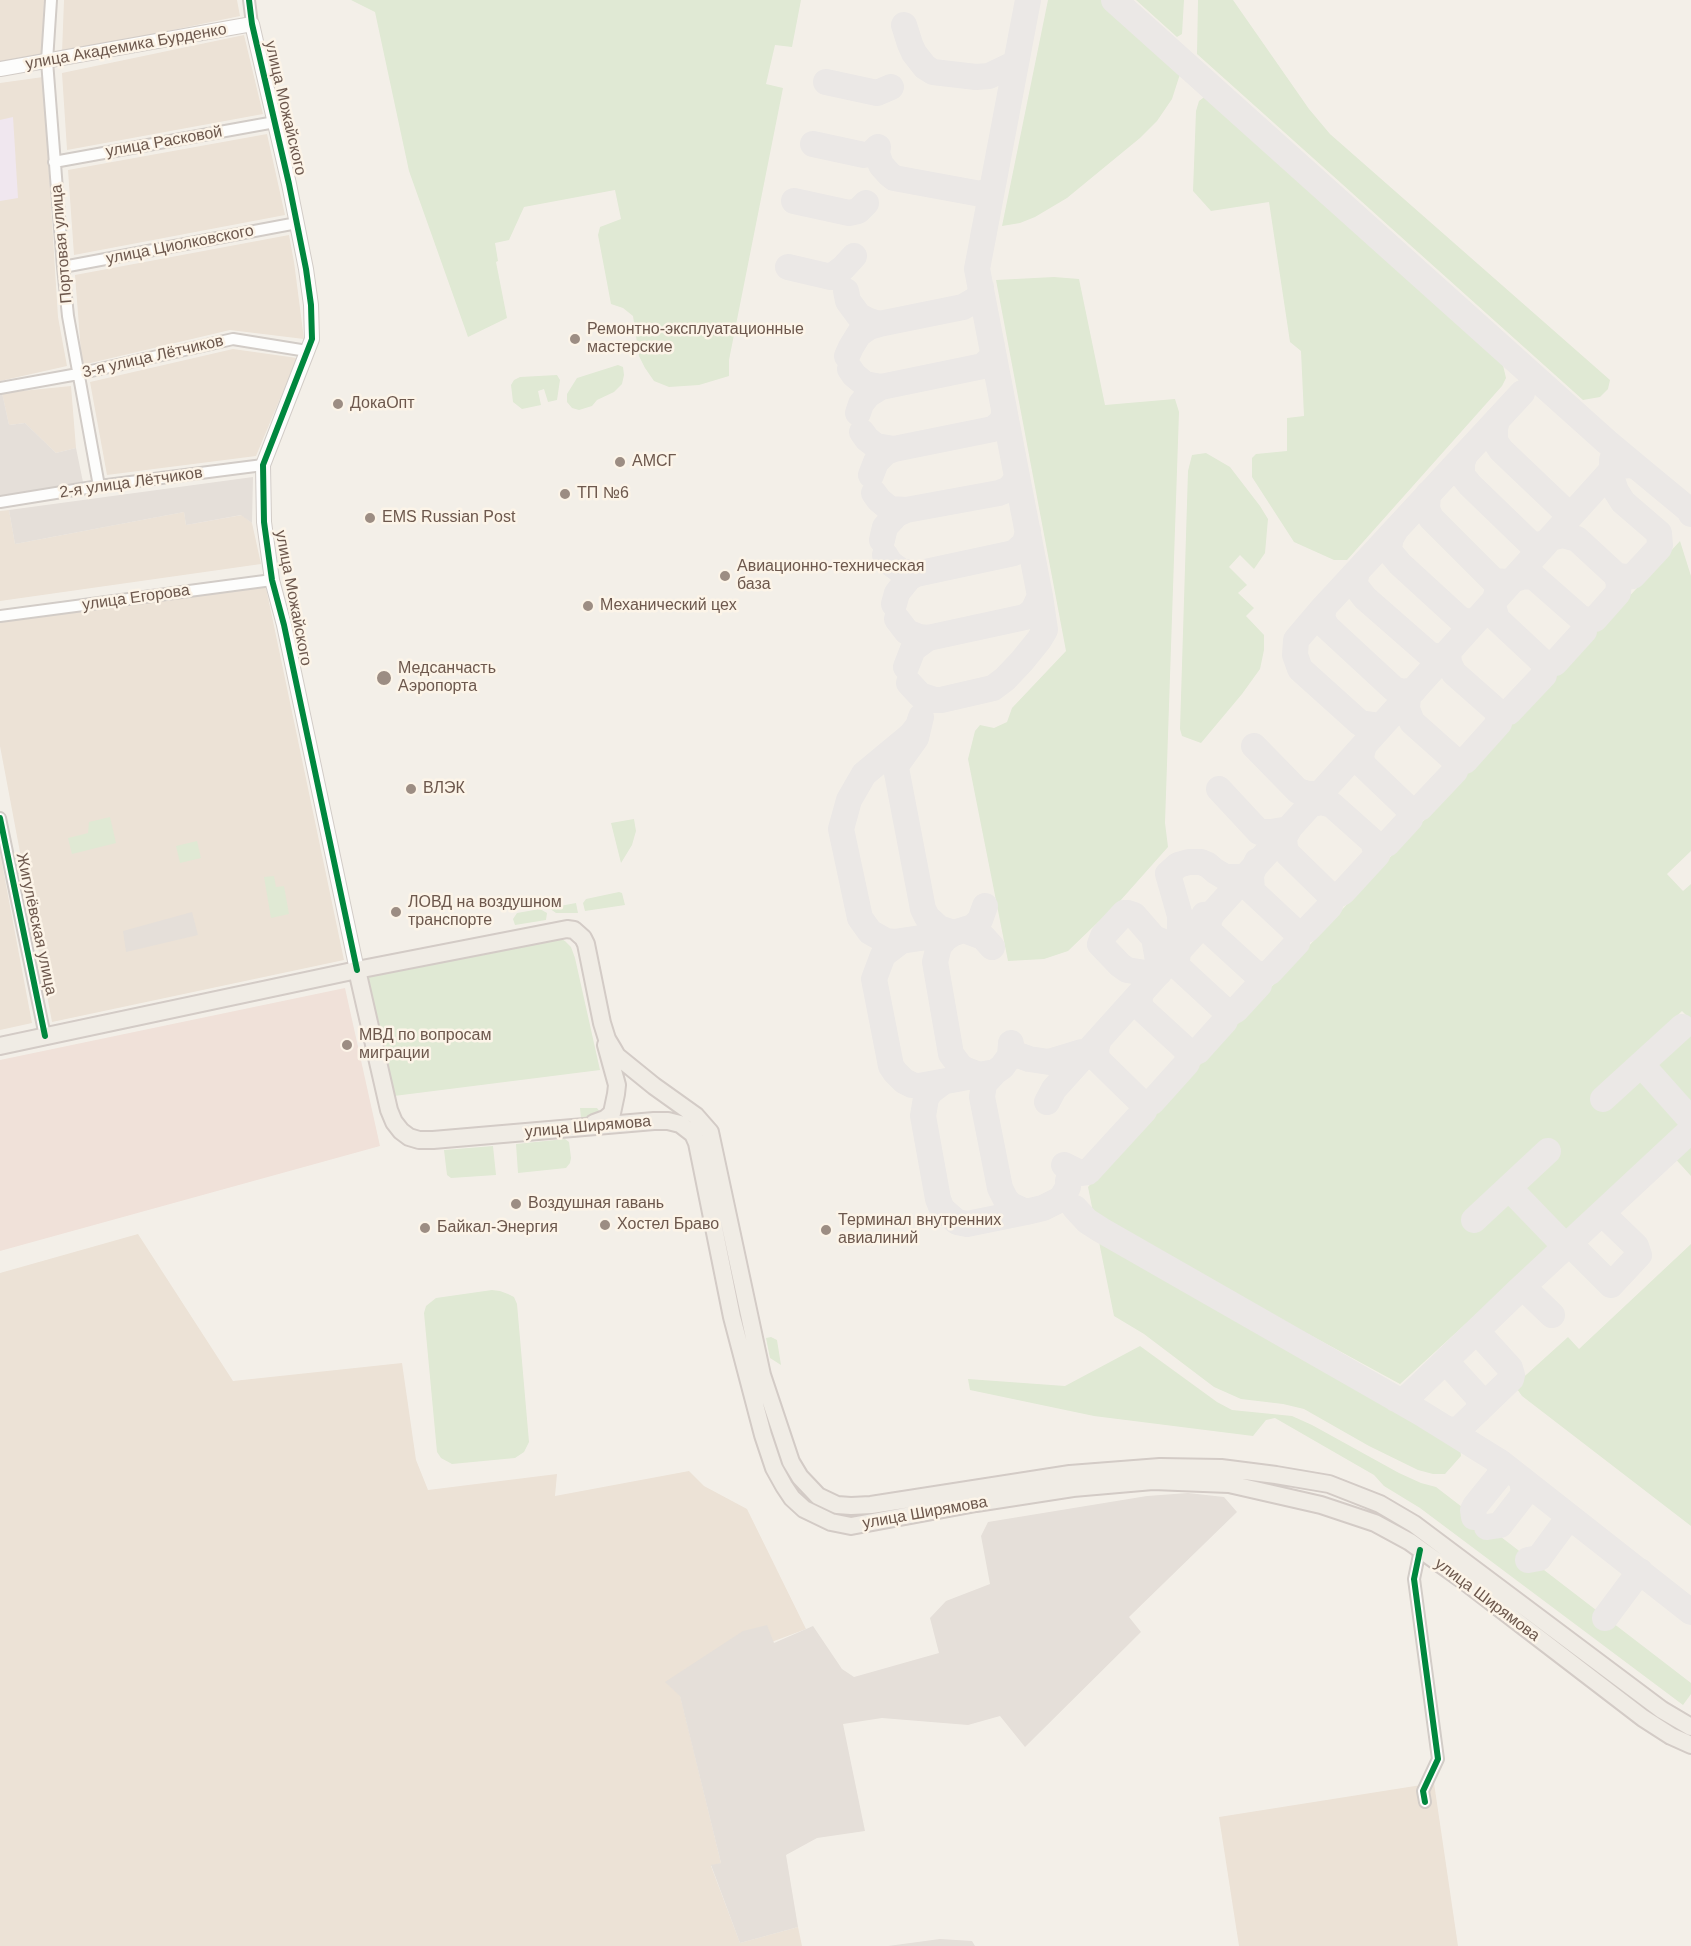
<!DOCTYPE html>
<html>
<head>
<meta charset="utf-8">
<style>
  body { margin:0 }
  canvas { display:block; background:#f3efe8 }
</style>
</head>
<body>
<canvas width="1691" height="1946"></canvas>
<script>
const ctx = document.querySelector('canvas').getContext('2d');
ctx.lineJoin = 'round';
function fill(path, color) {
  ctx.fillStyle = color;
  ctx.fill(path, 'evenodd');
}
function shape(rows) {
  const path = new Path2D();
  for (const r of rows) {
    path.moveTo(r[0], r[1]);
    for (let i = 2; i < r.length; i += 2) path.lineTo(r[i], r[i + 1]);
  }
  return path;
}
function trace(path, color, width, dash) {
  ctx.strokeStyle = color;
  ctx.lineWidth = width;
  ctx.lineCap = dash ? 'butt' : 'round';
  ctx.setLineDash(dash || []);
  ctx.stroke(path);
}
function write(font, color, halo, rows, align = 'center') {
  ctx.font = font + ' Helvetica,sans-serif';
  ctx.lineWidth = 5;
  ctx.setLineDash([]);
  ctx.textBaseline = 'middle';
  ctx.strokeStyle = halo;
  ctx.fillStyle = color;
  for (const [text, x, y, turn = 0] of rows) {
    ctx.save();
    ctx.translate(x, y);
    ctx.rotate((+turn || 0) * Math.PI / 180);
    ctx.textAlign = isNaN(turn) ? turn : align;
    if (halo) ctx.strokeText(text, 0, 0);
    ctx.fillText(text, 0, 0);
    ctx.restore();
  }
}
const residential = shape([
  [0,0,44,0,42,57,0,63],
  [64,0,237,0,240,16,62,53],
  [244,35,263,114,67,150,62,73],
  [43,77,58,317,67,366,0,381,0,83],
  [267,134,285,215,74,255,68,170],
  [289,235,294,262,304,339,230,330,82,365,75,275],
  [233,349,297,358,256,456,107,475,90,382],
  [71,386,76,448,56,453,25,423,9,425,2,393],
  [9,510,15,544,184,512,186,525,242,515,252,523,261,564,0,601,0,511],
  [265,583,344,960,52,1022,0,746,0,621],
  [0,853,32,1023,0,1030],
  [138,1234,233,1381,402,1363,416,1460,428,1490,557,1474,555,1496,689,1471,704,1486,747,1509,806,1629,666,1682,680,1695,721,1863,711,1866,740,1943,798,1927,802,1946,0,1946,0,1273],
  [1434,1783,1458,1946,1239,1946,1219,1817]
]);
const commercial = shape([
  [345,988,380,1146,0,1251,0,1060]
]);
const industrial = shape([
  [0,393,2,393,9,425,25,423,56,453,76,448,83,482,0,497],
  [253,477,252,523,241,515,186,525,184,512,15,544,9,510],
  [192,912,198,935,126,952,123,931],
  [1188,1493,1224,1497,1237,1512,1129,1617,1141,1632,1025,1747,1000,1716,968,1725,882,1718,843,1724,865,1831,817,1838,786,1855,798,1927,740,1943,711,1865,721,1863,680,1696,665,1682,743,1631,767,1625,774,1643,813,1626,842,1669,854,1677,939,1653,930,1618,946,1601,990,1584,981,1536,988,1522,1147,1496],
  [940,1939,972,1941,975,1946,888,1946]
]);
const education = shape([
  [13,117,18,198,0,201,0,120]
]);
const green = shape([
  [351,0,801,0,792,47,775,45,766,84,783,88,729,360,729,376,699,385,669,387,654,381,645,368,639,356,633,316,623,308,611,304,598,235,600,227,621,219,615,190,524,207,509,240,495,243,498,261,496,262,507,318,468,337,409,171,375,12],
  [1048,0,1101,0,1181,71,1172,99,1157,121,1140,138,1067,198,1035,217,1020,223,1002,226],
  [1136,0,1184,0,1182,34,1177,37],
  [1198,0,1233,0,1309,109,1330,134,1610,380,1608,389,1600,397,1583,400,1197,54],
  [1207,95,1502,361,1506,378,1502,386,1347,560,1334,560,1294,542,1252,477,1252,458,1256,454,1287,451,1287,418,1304,416,1301,351,1290,342,1269,202,1211,211,1193,191,1196,111,1199,101],
  [1054,277,1079,279,1105,405,1175,399,1179,412,1165,823,1168,847,1120,901,1068,951,1044,959,1008,961,968,759,975,731,980,725,994,728,1007,722,1012,708,1066,651,996,280],
  [618,365,623,367,624,375,622,384,614,392,597,400,592,406,579,410,572,408,567,402,567,394,577,378],
  [557,375,560,380,557,400,548,402,544,389,538,391,541,405,522,409,513,402,511,385,514,380,520,377],
  [1206,453,1230,467,1260,506,1268,519,1265,553,1254,569,1240,555,1229,567,1247,585,1238,593,1254,608,1246,616,1264,635,1264,650,1260,669,1242,694,1201,743,1182,736,1180,729,1188,471,1192,455],
  [1680,541,1691,576,1691,851,1667,874,1683,891,1691,884,1691,1020,1682,1011,1592,1097,1604,1109,1644,1071,1682,1113,1683,1123,1564,1235,1518,1191,1560,1150,1548,1139,1462,1220,1473,1232,1511,1198,1556,1241,1400,1384,1094,1217,1088,1187],
  [110,817,116,843,72,854,68,838,88,833,89,822],
  [634,819,636,831,632,845,621,863,611,823],
  [197,841,201,858,180,863,176,846],
  [274,876,276,887,284,886,289,914,271,918,264,877],
  [619,892,622,893,625,905,585,911,583,903,586,899],
  [576,903,578,913,556,913,549,908],
  [540,909,547,913,546,920,515,925,513,919,517,913],
  [556,936,565,941,571,947,575,958,600,1070,394,1096,366,974],
  [1691,1028,1691,1105,1652,1064],
  [580,1108,597,1108,600,1112,589,1117,581,1118],
  [1691,1133,1691,1176,1671,1154],
  [565,1139,569,1142,571,1158,570,1163,566,1168,518,1173,516,1144],
  [493,1146,496,1175,451,1178,447,1175,444,1150],
  [1099,1242,1460,1447,1461,1456,1445,1474,1433,1474,1418,1470,1369,1446,1304,1409,1283,1404,1241,1399,1214,1387,1144,1334,1114,1316],
  [1691,1244,1691,1526,1522,1396,1517,1389,1516,1384,1568,1337,1579,1349],
  [492,1290,500,1291,508,1294,514,1297,517,1304,529,1442,524,1452,515,1458,452,1464,441,1458,437,1452,424,1313,426,1306,436,1298],
  [771,1337,777,1340,781,1365,770,1358,766,1338],
  [1140,1346,1217,1402,1232,1410,1292,1416,1312,1425,1399,1473,1421,1483,1436,1487,1691,1683,1691,1694,1683,1705,1420,1508,1384,1486,1374,1475,1275,1418,1266,1420,1253,1436,1094,1416,970,1390,968,1379,1065,1386]
]);
const taxiway = shape([
  [1114,0,1607,442,1637,467],
  [904,25,910,44,914,53,925,67,933,72,976,77,989,76,1016,63],
  [826,82,877,93,891,87],
  [813,144,864,155,871,154,878,147],
  [878,147,877,153,881,165,889,174,894,178,981,194,988,191,992,187],
  [794,201,849,213,858,211,866,203],
  [788,267,831,277,843,268,854,256],
  [846,291,848,301,859,316,867,320,879,324,963,307,975,300,980,294,981,287],
  [847,356,851,347,859,334,869,327,883,323],
  [850,369,854,375,865,384,881,387],
  [858,413,861,404,868,395,881,387,983,366,990,359,993,353,992,346],
  [1497,420,1495,429,1495,441,1501,450,1565,511,1572,511,1578,508],
  [862,432,867,439,876,446,894,449,993,429,1000,423,1004,417,1004,410],
  [1465,455,1462,463,1462,475,1470,485,1530,543,1536,545,1546,543],
  [871,475,876,462,886,452,894,449],
  [874,493,879,500,890,509,906,510],
  [1428,494,1427,509,1431,518,1494,581,1507,582,1524,576,1534,577,1583,620,1595,619,1618,593,1619,583,1616,575],
  [1395,531,1391,538,1389,547,1390,552,1400,564,1460,619,1469,622,1478,619],
  [1551,538,1563,535,1577,539,1616,575,1624,577,1633,576,1659,548,1660,545,1659,533,1623,502,1616,491,1612,479,1612,460],
  [882,540,885,527,897,514,906,510,999,493,1009,489,1013,484,1017,478,1016,471],
  [885,555,890,563,901,571,916,574],
  [1357,572,1354,584,1365,598,1429,654,1438,657,1446,654],
  [1498,589,1493,606,1497,619,1544,663,1555,663,1584,631,1583,620],
  [894,604,897,593,909,578,916,574,1014,553,1025,543,1028,531],
  [1324,607,1322,618,1327,627,1394,689,1402,692,1414,690],
  [897,619,907,632,919,637,928,638],
  [1448,652,1449,663,1454,673,1497,711,1503,713,1509,712,1544,675,1544,663],
  [906,667,913,649,928,638,1025,617,1033,611,1040,596],
  [909,683,920,695,935,700,941,700,993,688,1005,679,1022,661,1039,640,1045,630,1040,596,977,269,1028,0],
  [1408,696,1407,709,1412,722,1458,763,1465,761,1499,723,1497,711],
  [1381,726,1360,723,1300,669,1295,655,1296,640,1324,607,1522,393],
  [1254,746,1298,791,1308,794,1320,794],
  [1219,789,1259,832,1271,832,1289,829,1284,838,1285,848,1288,854,1331,896,1335,896,1343,892,1377,855,1374,845],
  [1308,807,1312,804,1321,802,1332,805,1378,846,1387,844,1410,819,1410,810,1363,765,1361,756,1364,745],
  [1410,810,1415,810,1420,808,1455,771,1454,761],
  [1257,861,1251,875,1252,891,1296,932,1307,930,1330,906,1331,896],
  [1204,915,1212,914,1208,922,1210,932,1255,973,1262,975,1270,972,1297,943,1296,932],
  [964,930,983,937,992,947],
  [954,933,894,942,886,941,870,932,860,918,841,829,849,800,864,774,911,735,918,726,921,717,916,738,898,763,896,768,923,909,927,917,939,928,954,933,973,927,980,920,985,906],
  [954,933,946,938,939,946,935,962,951,1054,960,1066,966,1070,979,1075,995,1072,1002,1067,1010,1056,1011,1043],
  [1154,938,1159,966,1159,973,1152,974,1127,970,1120,965,1100,944,1103,936,1124,913,1128,913,1134,915,1154,938,1180,949,1180,916,1168,874,1178,865,1189,862,1201,862,1208,865,1215,871,1225,877,1246,877],
  [900,942,883,955,874,979,891,1066,895,1072,904,1081,912,1085,919,1086,979,1075],
  [1178,952,1177,960,1178,967,1229,1014,1236,1010,1259,985,1259,979,1255,973],
  [1142,991,1139,1000,1142,1009,1191,1054,1198,1051,1225,1021,1227,1012],
  [1099,1039,1096,1049,1097,1059,1142,1103,1146,1104,1152,1102,1187,1063,1188,1052],
  [1018,1055,1029,1059,1049,1062,1082,1052,1087,1053],
  [1645,1062,1646,1068,1649,1073,1691,1120],
  [995,1072,984,1084,982,1097,1000,1188,1006,1200,1011,1205,1026,1212,1043,1208,1061,1199,1068,1187,1068,1181],
  [943,1082,931,1091,926,1098,923,1116,938,1199,942,1209,957,1222,967,1224,1026,1212],
  [1603,1099,1682,1027],
  [1047,1102,1054,1089,1611,471,1620,466,1630,465,1637,467,1689,510,1691,514],
  [1064,1165,1080,1173,1088,1172,1144,1111,1142,1103],
  [1509,1188,1566,1247],
  [1075,1208,1087,1221,1101,1230,1421,1413,1500,1462,1691,1612],
  [1474,1220,1548,1151],
  [1577,1237,1573,1242,1574,1248,1611,1285,1639,1255,1636,1246,1608,1219,1606,1216,1608,1208],
  [1518,1291,1527,1291,1552,1315],
  [1448,1358,1449,1365,1479,1398,1479,1410],
  [1396,1399,1405,1399,1410,1395,1518,1291,1691,1130],
  [1449,1430,1459,1429,1511,1379,1512,1375,1510,1368,1481,1336,1482,1326],
  [1474,1517,1473,1510,1475,1506,1500,1475,1500,1462],
  [1487,1527,1500,1525,1524,1494,1522,1479],
  [1528,1560,1539,1558,1569,1517],
  [1605,1618,1640,1571]
]);
const minor = shape([
  [51,0,47,61,63,267,68,316,99,486],
  [249,0,252,24],
  [54,162,275,122],
  [63,267,297,223],
  [0,388,78,374,233,339,307,351],
  [0,502,99,486,263,465],
  [0,616,272,580],
  [0,818,45,1036],
  [1420,1550,1414,1579,1438,1759,1423,1791,1425,1802]
]);
const tertiary = shape([
  [0,69,252,24,289,184,306,269,311,305,312,339,263,465,264,522,272,580,284,625,357,970]
]);
const primary = shape([
  [357,970,389,1110,394,1122,401,1131,409,1137,419,1140,433,1140,654,1121,668,1121,680,1124,693,1134,697,1143,732,1317,763,1435,774,1468,784,1486,792,1498,804,1509,831,1522,851,1526,976,1503,1073,1488,1153,1481,1229,1484,1321,1505,1375,1523,1410,1542,1463,1580,1643,1718,1671,1736,1691,1745],
  [0,1046,357,970,567,929,574,930,583,938,586,944,602,1023,607,1039,613,1049,617,1056,654,1086,696,1116,710,1132,762,1375,791,1462,800,1477,818,1496,837,1505,851,1506,871,1505,1070,1474,1160,1467,1221,1468,1276,1475,1329,1484,1380,1504,1414,1524,1662,1710,1691,1727],
  [594,1123,605,1119,612,1113,616,1094,617,1085,606,1045]
]);
const cycleway = shape([
  [249,0,252,24,289,184,306,269,311,305,312,339,263,465,264,522,272,580,284,625,357,970],
  [0,818,45,1036],
  [1420,1550,1414,1579,1438,1759,1423,1791,1425,1802]
]);
const markers = [
  [575,339,6,"#9c8d83"],
  [338,404,6,"#9c8d83"],
  [620,462,6,"#9c8d83"],
  [565,494,6,"#9c8d83"],
  [370,518,6,"#9c8d83"],
  [725,576,6,"#9c8d83"],
  [588,606,6,"#9c8d83"],
  [384,678,8,"#9c8d83"],
  [411,789,6,"#9c8d83"],
  [396,912,6,"#9c8d83"],
  [347,1045,6,"#9c8d83"],
  [516,1204,6,"#9c8d83"],
  [605,1225,6,"#9c8d83"],
  [425,1228,6,"#9c8d83"],
  [826,1230,6,"#9c8d83"]
];
const streetNames = [
  ["улица Академика Бурденко",126,47,-10],
  ["улица Можайского",285,108,77],
  ["улица Расковой",164,142,-10],
  ["Портовая улица",62,244,-95],
  ["улица Циолковского",180,245,-11],
  ["3-я улица Лётчиков",153,357,-13],
  ["2-я улица Лётчиков",131,483,-8],
  ["улица Егорова",136,598,-8],
  ["улица Можайского",293,598,79],
  ["Жигулёвская улица",36,924,78],
  ["улица Ширямова",588,1127,-5],
  ["улица Ширямова",925,1513,-10],
  ["улица Ширямова",1487,1600,37]
];
const poiNames = [
  ["Ремонтно-эксплуатационные",587,330],
  ["мастерские",587,348],
  ["ДокаОпт",350,404],
  ["АМСГ",632,462],
  ["ТП №6",577,494],
  ["EMS Russian Рost",382,518],
  ["Авиационно-техническая",737,567],
  ["база",737,585],
  ["Механический цех",600,606],
  ["Медсанчасть",398,669],
  ["Аэропорта",398,687],
  ["ВЛЭК",423,789],
  ["ЛОВД на воздушном",408,903],
  ["транспорте",408,921],
  ["МВД по вопросам",359,1036],
  ["миграции",359,1054],
  ["Воздушная гавань",528,1204],
  ["Терминал внутренних",838,1221],
  ["авиалиний",838,1239],
  ["Хостел Браво",617,1225],
  ["Байкал-Энергия",437,1228]
];
fill(residential, '#ece2d6');
fill(commercial, '#f0e1d9');
fill(industrial, '#e5dfd9');
fill(education, '#f0e7ef');
fill(green, '#e0e9d4');
trace(taxiway, '#ebe8e6', 26);
trace(minor, '#d2ccc7', 14);
trace(tertiary, '#d2ccc7', 16);
trace(primary, '#d3cbc6', 20);
trace(minor, '#fdfdfc', 10);
trace(tertiary, '#fdfdfc', 14);
trace(primary, '#f0ece5', 16);
trace(cycleway, '#00873e', 6);
for (const [x, y, r, color] of markers) {
  const dot = new Path2D();
  dot.arc(x, y, r, 0, 2 * Math.PI);
  ctx.fillStyle = color;
  ctx.fill(dot);
  trace(dot, '#fcf4e8', 2);
}
write('16px', '#6d584d', '#fcf4e8', streetNames);
write('16px', '#6d584d', '#fcf4e8', poiNames, 'left');
</script>
</body>
</html>
